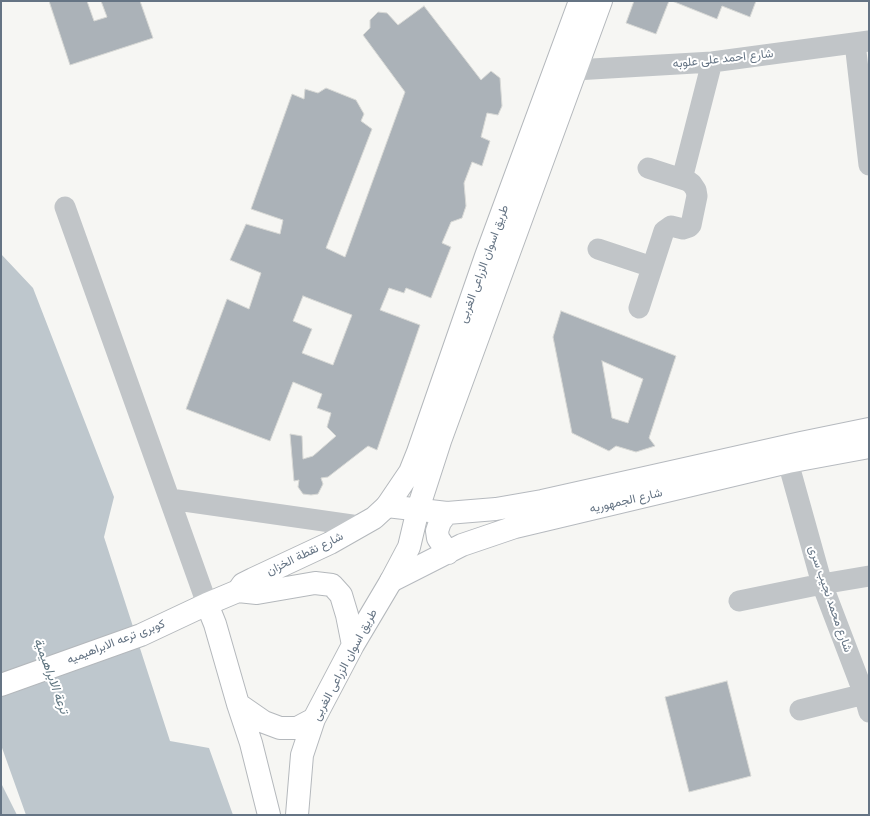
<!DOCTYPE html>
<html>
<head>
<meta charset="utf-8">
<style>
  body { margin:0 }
  #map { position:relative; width:870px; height:816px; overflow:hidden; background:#f6f6f3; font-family:Helvetica,sans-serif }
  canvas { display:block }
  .frame { position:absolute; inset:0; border:2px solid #657484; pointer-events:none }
</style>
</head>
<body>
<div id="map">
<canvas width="870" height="816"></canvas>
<div class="frame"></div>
</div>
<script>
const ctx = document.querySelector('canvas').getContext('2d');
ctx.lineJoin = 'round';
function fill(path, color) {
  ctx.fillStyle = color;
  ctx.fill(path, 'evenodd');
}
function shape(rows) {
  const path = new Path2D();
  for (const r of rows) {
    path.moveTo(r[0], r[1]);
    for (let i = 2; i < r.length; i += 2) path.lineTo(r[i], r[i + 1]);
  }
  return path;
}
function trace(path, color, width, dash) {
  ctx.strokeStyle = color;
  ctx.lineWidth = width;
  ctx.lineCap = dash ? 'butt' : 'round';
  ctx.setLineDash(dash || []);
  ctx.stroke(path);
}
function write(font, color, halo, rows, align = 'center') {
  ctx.font = font + ' Helvetica,Vazirmatn,sans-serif';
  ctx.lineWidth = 4;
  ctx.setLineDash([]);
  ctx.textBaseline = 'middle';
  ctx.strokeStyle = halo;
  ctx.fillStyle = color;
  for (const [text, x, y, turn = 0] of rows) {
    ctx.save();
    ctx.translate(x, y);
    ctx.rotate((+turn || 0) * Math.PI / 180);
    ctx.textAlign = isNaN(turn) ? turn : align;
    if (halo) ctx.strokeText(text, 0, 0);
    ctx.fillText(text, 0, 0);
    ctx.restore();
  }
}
const water = shape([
  [1,254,33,288,114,497,104,537,170,741,209,748,233,815,26,815,1,745],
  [1,783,17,815,1,815]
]);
const building = shape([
  [49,1,87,1,94,21,107,17,101,1,140,1,153,38,70,65,49,1],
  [634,1,669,1,656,34,626,23,634,1],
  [672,1,756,1,750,17,722,6,717,19,672,1],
  [424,6,481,80,491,71,500,78,502,106,498,115,487,113,481,137,490,141,482,166,472,162,464,183,466,206,462,218,451,222,442,243,451,247,431,298,406,288,404,293,389,288,380,310,420,325,377,450,368,446,328,477,321,478,323,484,318,494,311,495,303,494,298,487,299,480,294,481,290,434,302,436,303,459,313,456,336,436,327,427,331,413,317,408,322,394,293,382,270,441,186,409,227,299,249,309,261,273,230,260,246,224,280,234,283,220,251,209,292,94,304,99,305,89,318,93,326,88,356,100,364,114,361,121,372,129,326,248,345,257,405,92,363,35,370,28,370,20,378,12,387,13,398,25,424,6],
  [303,296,352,315,333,365,302,353,312,329,293,321,303,296],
  [561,311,676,356,649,438,655,446,636,452,616,446,609,451,572,433,553,337,561,311],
  [602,361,643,379,628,423,612,418,602,361],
  [727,681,751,776,689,792,665,697,727,681]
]);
const street = shape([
  [855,43,869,165],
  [575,70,712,62,869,41],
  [682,179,712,62],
  [65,207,207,604],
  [598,249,652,267],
  [639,308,664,231,671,226,683,229,689,227,691,225,697,196,696,190,692,184,688,181,648,168],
  [788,462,822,584,864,694,869,712],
  [170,499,359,526],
  [739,601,822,584,869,576],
  [800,710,869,693]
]);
const secondary = shape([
  [387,506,447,513,496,509,542,501,801,443,869,429],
  [447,513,440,522,437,531,438,538,448,553],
  [391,581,462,545,515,527,788,462,869,447]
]);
const primary = shape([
  [238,591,257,593,315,583,332,585,341,595,347,615,353,645],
  [207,604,215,624,238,704,251,743,269,815],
  [1,685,141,635,207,604,238,591,243,584,253,579,330,543,374,518,387,506,410,472,418,452,486,256,580,1],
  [238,704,264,722,280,728,297,728,314,719],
  [297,815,302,755,314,719,353,645,391,581,409,547,418,509,440,441,601,1]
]);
const streetNames = [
  ["شارع احمد على علوبه",723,59,-6],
  ["طريق اسوان الزراعى الغربى",484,264,-70],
  ["شارع الجمهوريه",626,501,-13],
  ["شارع نقطة الخزان",305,554,-26],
  ["شارع محمد نجيب سرى",830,599,71],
  ["كوبرى ترعه الابراهيميه",116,642,-21],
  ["طريق اسوان الزراعى الغربى",345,665,-62]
];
const waterNames = [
  ["ترعة الابراهيمية",51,676,70]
];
fill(water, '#bec7cd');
fill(building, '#abb2b8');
trace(building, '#d7d8d5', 1);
trace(secondary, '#b6babf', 24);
trace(primary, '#b4b8bc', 24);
trace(street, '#c1c5c8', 21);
trace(secondary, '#fff', 22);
trace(primary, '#fff', 22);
write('12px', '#657484', '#fff', streetNames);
write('italic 13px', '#607681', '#fff', waterNames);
</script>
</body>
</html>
